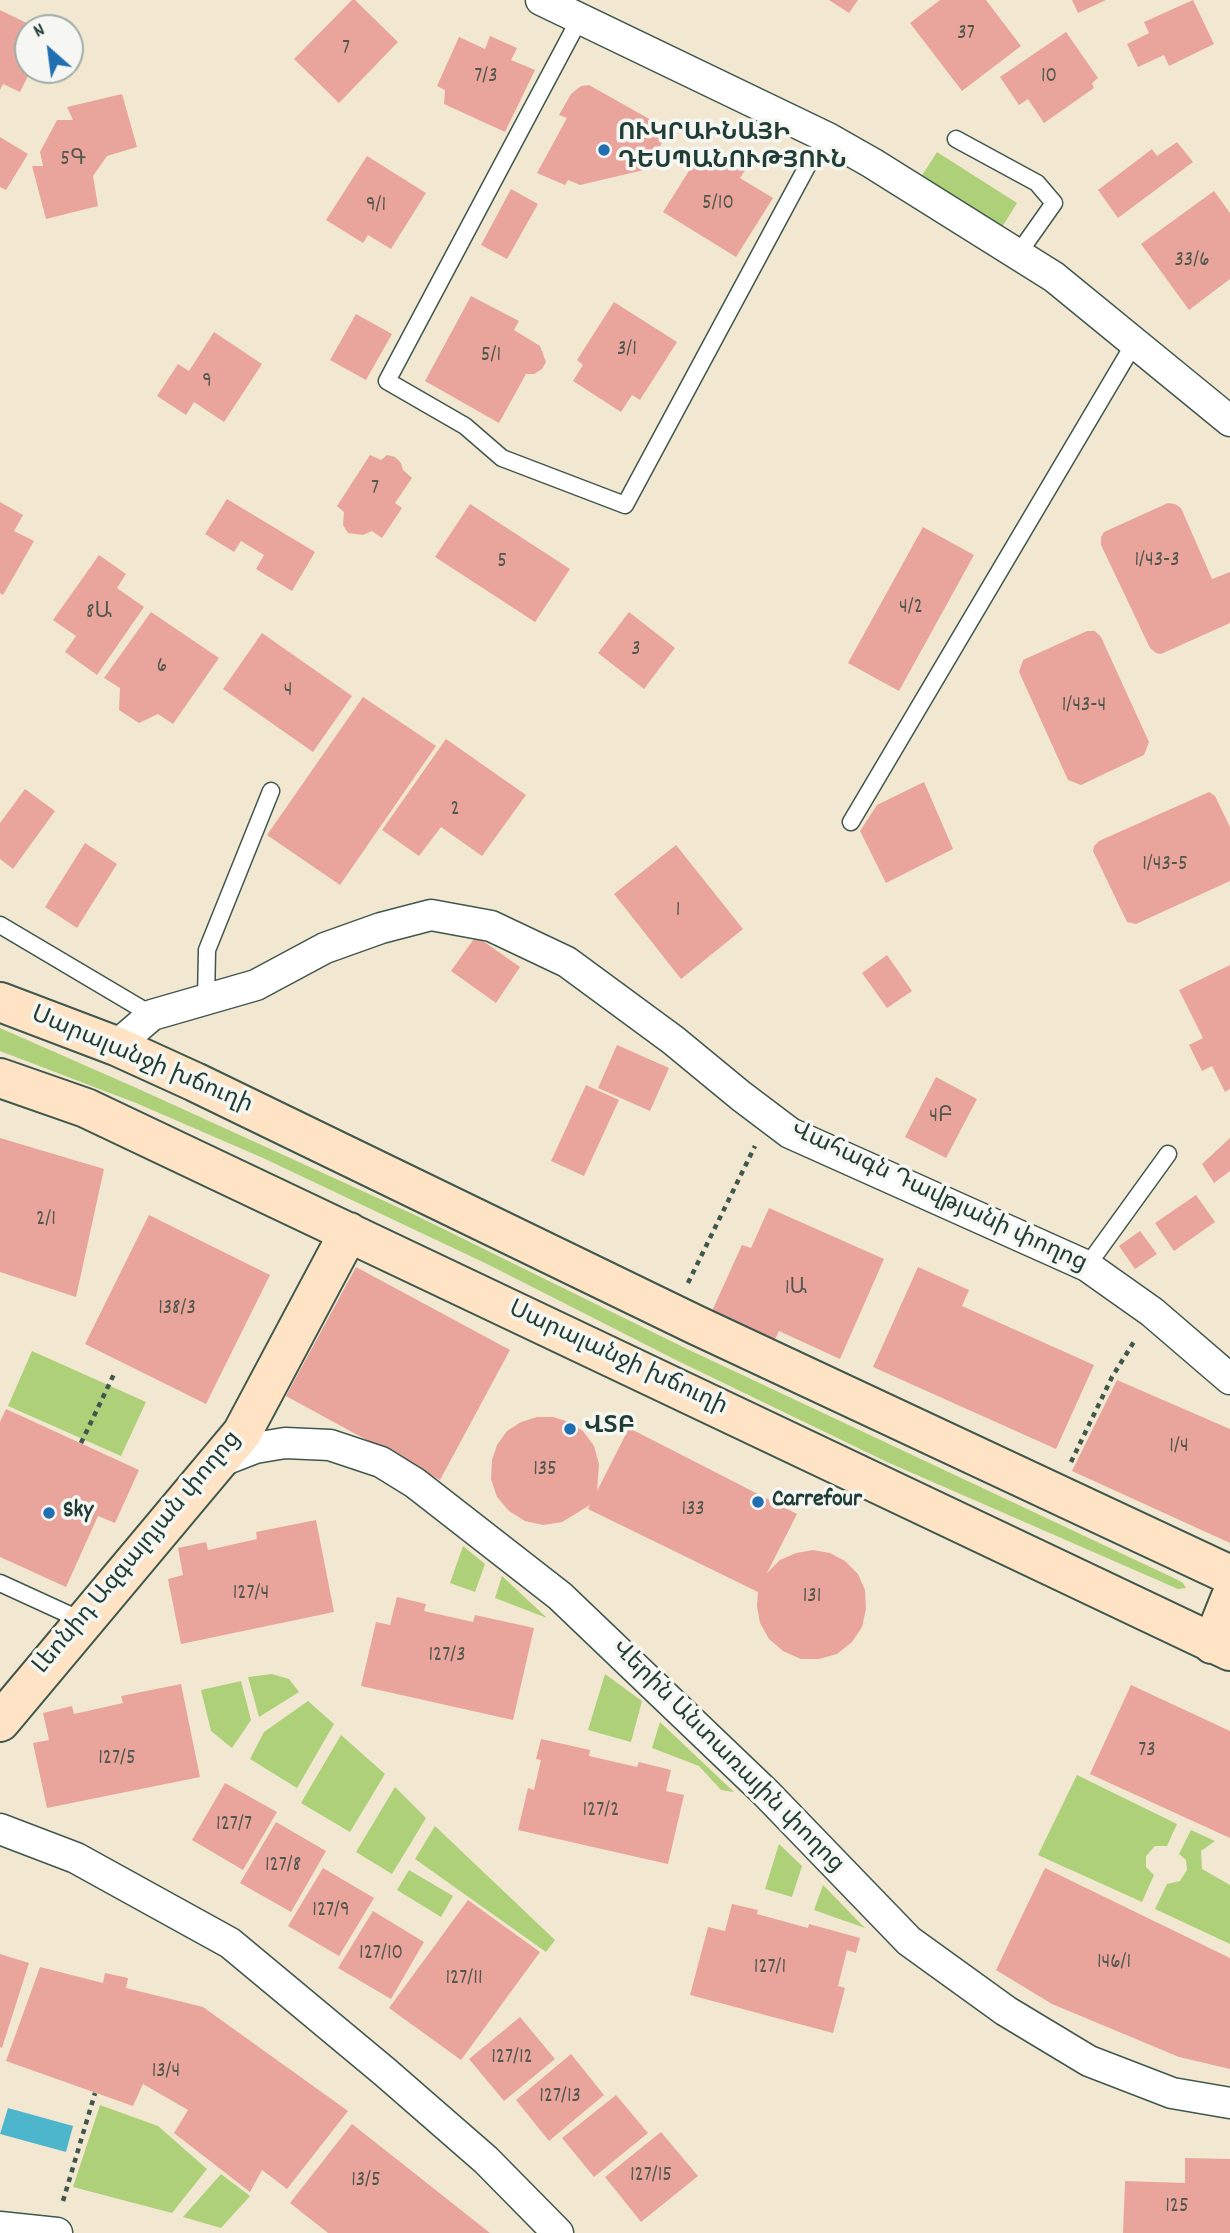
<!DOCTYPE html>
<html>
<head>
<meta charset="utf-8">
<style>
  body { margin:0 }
  #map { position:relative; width:1230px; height:2233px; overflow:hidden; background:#f2e8d2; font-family:Dekko,sans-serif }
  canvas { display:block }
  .north { position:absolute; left:14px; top:14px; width:70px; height:70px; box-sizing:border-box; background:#f6f6f2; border:2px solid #a0aca6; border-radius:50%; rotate:332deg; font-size:19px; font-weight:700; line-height:28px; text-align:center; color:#1f3d34 }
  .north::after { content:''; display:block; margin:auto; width:24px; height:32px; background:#1f6fb2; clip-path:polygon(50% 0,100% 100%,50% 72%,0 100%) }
</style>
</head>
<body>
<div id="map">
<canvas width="1230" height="2233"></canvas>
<div class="north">N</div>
</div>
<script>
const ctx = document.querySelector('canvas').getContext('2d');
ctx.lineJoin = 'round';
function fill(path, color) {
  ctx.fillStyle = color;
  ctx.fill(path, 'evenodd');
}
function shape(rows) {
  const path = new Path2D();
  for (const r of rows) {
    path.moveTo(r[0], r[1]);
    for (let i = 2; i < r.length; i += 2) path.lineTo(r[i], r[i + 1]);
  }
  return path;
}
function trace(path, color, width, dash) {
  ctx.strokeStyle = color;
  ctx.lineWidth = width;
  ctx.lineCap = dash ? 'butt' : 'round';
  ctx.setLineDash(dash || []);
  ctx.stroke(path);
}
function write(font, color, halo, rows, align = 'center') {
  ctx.font = font + ' Dekko,"Noto Sans Armenian",sans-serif';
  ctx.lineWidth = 7;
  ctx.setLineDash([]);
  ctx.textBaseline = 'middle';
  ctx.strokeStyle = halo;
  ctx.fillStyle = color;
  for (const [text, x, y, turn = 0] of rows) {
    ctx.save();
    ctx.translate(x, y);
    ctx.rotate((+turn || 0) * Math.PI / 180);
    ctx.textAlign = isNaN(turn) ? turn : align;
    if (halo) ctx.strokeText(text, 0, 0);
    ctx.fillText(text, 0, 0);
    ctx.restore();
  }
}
const green = shape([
  [937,152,1017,203,1002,227,921,177],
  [0,1028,141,1090,415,1215,685,1348,1178,1580,1183,1583,1186,1588,1178,1589,887,1462,676,1360,489,1265,263,1158,136,1103,0,1051],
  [32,1351,146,1402,121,1456,8,1406],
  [463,1546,485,1564,475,1592,450,1583],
  [502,1576,547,1618,495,1598],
  [272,1674,289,1679,299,1692,259,1717,248,1677],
  [605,1674,642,1701,631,1742,588,1730],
  [241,1681,251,1720,232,1748,211,1731,201,1690],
  [308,1701,334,1724,297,1788,250,1759,264,1732],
  [660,1722,734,1792,721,1790,699,1766,652,1748],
  [341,1735,385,1774,350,1832,301,1803],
  [1077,1775,1177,1824,1167,1846,1155,1846,1146,1856,1146,1867,1154,1875,1142,1902,1038,1855],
  [395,1787,426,1818,392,1874,356,1852],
  [435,1826,555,1940,546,1952,415,1859],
  [1191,1830,1215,1841,1201,1851,1202,1869,1230,1885,1230,1944,1155,1909,1167,1884,1180,1881,1187,1870,1186,1860,1179,1854],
  [779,1844,802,1866,792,1897,765,1889],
  [409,1870,453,1896,441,1917,397,1890],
  [823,1885,865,1928,814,1910],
  [100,2105,158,2126,207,2169,172,2213,73,2187],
  [221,2174,250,2196,221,2228,183,2217]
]);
const water = shape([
  [8,2108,73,2126,66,2152,0,2134]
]);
const building = shape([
  [352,0,355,0,398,42,339,103,294,59],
  [829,0,858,0,849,13],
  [940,0,986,0,1021,46,962,91,910,23],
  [1072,0,1106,0,1078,13],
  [1193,0,1214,44,1169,66,1164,55,1138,67,1127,44,1149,33,1144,22],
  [0,10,37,28,28,28,28,70,31,70,20,92,3,84,0,90],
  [1066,32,1098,78,1092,83,1094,88,1044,123,1028,99,1019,105,1000,77],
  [490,36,517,48,511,60,535,70,505,132,444,104,445,90,437,86,459,37,485,49],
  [589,85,669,130,648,169,580,185,568,180,565,185,537,173,567,118,559,115,571,94,581,86],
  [122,94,137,147,107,156,93,176,98,206,46,219,32,166,43,166,40,152,57,120,73,120,67,107],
  [0,137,28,154,6,190,0,187],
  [1177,142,1193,162,1118,218,1098,190,1152,149,1157,156],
  [726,154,747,167,740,178,773,198,736,257,663,212,699,155,718,167],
  [367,156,426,193,391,249,368,235,363,243,326,220],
  [511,189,538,204,507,259,481,245],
  [1214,191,1230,213,1230,279,1189,310,1141,244],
  [471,296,519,321,514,330,540,346,546,362,542,369,534,374,526,374,499,423,425,381],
  [614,302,677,342,640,400,632,395,621,412,573,381,583,365,577,360],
  [356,314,392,334,366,380,330,360],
  [214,332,262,364,224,422,194,402,186,415,157,396,178,364,189,371],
  [370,455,381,460,387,455,395,457,401,463,403,470,412,478,395,503,402,508,382,538,372,531,363,535,348,533,343,525,344,512,337,506],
  [227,499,315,552,292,591,256,569,264,555,241,541,234,552,205,534],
  [0,502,23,515,14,531,34,541,3,595,0,593],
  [1168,503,1175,504,1181,508,1212,579,1230,572,1230,623,1161,654,1156,653,1150,648,1101,545,1101,537,1104,532],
  [470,504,570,569,535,622,435,557],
  [923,527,974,555,899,691,848,663],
  [99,555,126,574,117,588,144,607,97,675,65,652,76,636,53,620],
  [151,612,219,658,173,724,158,714,139,723,119,710,120,688,104,678],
  [629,612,675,648,644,689,598,653],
  [1087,631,1095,631,1101,637,1149,742,1144,755,1081,785,1068,780,1019,672,1023,660],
  [262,633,352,696,313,752,223,689],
  [363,697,436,746,340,885,267,835],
  [446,739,526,795,482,856,441,827,419,856,382,830],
  [924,782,953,849,886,883,860,831,877,805],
  [25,789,55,811,13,869,0,859,0,823],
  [1209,792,1215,796,1230,827,1230,881,1136,924,1127,922,1093,851,1094,846,1099,841],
  [85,843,117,864,77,928,45,907],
  [676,845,743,929,681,979,614,894],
  [476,936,520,967,496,1003,451,971],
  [887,955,912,991,887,1008,862,973],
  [1230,965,1230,1089,1225,1092,1212,1066,1202,1071,1189,1045,1203,1038,1179,990],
  [617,1045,669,1068,650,1111,598,1088],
  [936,1077,977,1099,946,1158,905,1137],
  [586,1085,619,1100,584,1176,551,1161],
  [0,1138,104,1169,76,1297,0,1272],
  [1230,1138,1230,1171,1214,1183,1202,1164],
  [1196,1195,1215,1222,1174,1251,1155,1223],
  [769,1208,884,1259,840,1359,779,1331,770,1349,707,1322,742,1245,751,1248],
  [149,1215,270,1275,206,1404,85,1344],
  [1140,1231,1157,1254,1135,1269,1119,1246],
  [356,1267,510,1350,440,1480,286,1396],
  [918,1267,969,1290,962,1306,1094,1365,1056,1449,873,1367],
  [1117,1380,1230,1429,1230,1543,1072,1471],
  [6,1409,139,1470,115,1523,98,1516,66,1587,0,1557,0,1422],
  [537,1417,553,1417,569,1422,583,1431,594,1446,599,1464,597,1491,629,1428,797,1514,767,1573,780,1560,796,1553,813,1550,830,1553,845,1561,858,1574,865,1590,866,1609,862,1627,852,1642,837,1654,819,1659,801,1659,783,1651,769,1639,760,1623,757,1606,758,1592,588,1509,590,1505,562,1522,543,1525,525,1521,509,1511,497,1497,491,1479,492,1460,497,1445,507,1431,521,1422],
  [316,1520,334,1612,181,1644,168,1579,183,1575,178,1548,206,1542,208,1550,257,1539,256,1532],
  [397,1597,426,1604,424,1611,473,1622,475,1615,534,1628,513,1720,361,1686,376,1622,390,1625],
  [181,1684,200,1777,47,1808,33,1743,49,1740,43,1713,72,1706,74,1714,123,1703,121,1696],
  [1131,1685,1230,1731,1230,1838,1090,1774],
  [541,1739,590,1750,589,1756,637,1767,639,1762,671,1770,666,1791,684,1795,668,1864,518,1830,528,1788,534,1790,541,1760,536,1759],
  [225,1783,277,1812,243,1870,192,1840],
  [276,1822,326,1851,291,1912,240,1883],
  [323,1868,374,1898,339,1956,288,1926],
  [1045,1868,1230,1958,1230,2069,1179,2057,1052,2004,996,1970],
  [468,1900,540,1952,461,2060,389,2008],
  [732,1904,758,1910,757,1914,808,1928,809,1924,860,1938,856,1953,847,1950,838,1986,845,1988,833,2033,690,1995,708,1927,725,1931],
  [373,1911,424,1942,391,1999,338,1968],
  [0,1954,29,1963,2,2048,0,2047],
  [40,1967,103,1983,105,1973,128,1978,126,1988,203,2007,348,2111,287,2189,262,2170,250,2192,174,2133,188,2110,143,2084,133,2106,6,2061],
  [520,2017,555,2059,504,2101,469,2059],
  [571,2054,604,2095,549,2141,516,2100],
  [616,2095,648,2133,594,2177,562,2138],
  [352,2124,399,2161,490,2233,328,2233,290,2203],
  [661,2132,698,2176,641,2222,605,2177],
  [1185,2158,1230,2159,1230,2233,1123,2233,1125,2181,1185,2183]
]);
const path = shape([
  [688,1283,755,1146],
  [81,1443,115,1372],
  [1071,1462,1112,1377,1135,1340],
  [63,2201,95,2093]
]);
const lane = shape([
  [580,18,387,381,465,426,502,458,625,505,810,161,828,138],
  [956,139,1037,183,1054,203,1018,254],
  [851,822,1135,342],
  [0,925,152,1015],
  [206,1001,207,950,271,791],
  [1087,1266,1168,1154],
  [0,1583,83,1621]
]);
const street = shape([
  [541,0,828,138,872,163,1054,277,1230,421],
  [116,1046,152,1015,256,985,325,948,381,928,431,915,491,926,567,962,673,1040,741,1096,790,1133,1087,1266,1152,1312,1230,1379],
  [219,1462,255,1448,285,1443,330,1445,381,1462,415,1483,560,1596,766,1793,909,1941,1006,2011,1089,2061,1172,2093,1230,2103],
  [0,1829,76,1858,230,1943,385,2072,486,2160,558,2233],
  [0,2227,57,2233]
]);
const secondary = shape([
  [0,1002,116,1046,195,1082,696,1325,1230,1575],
  [0,1078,86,1108,1230,1651],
  [1212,1644,1230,1599],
  [0,1722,242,1433,349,1232]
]);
const markers = [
  [604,150,7,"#1f6fb2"],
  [570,1429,7,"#1f6fb2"],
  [758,1502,7,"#1f6fb2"],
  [49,1513,7,"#1f6fb2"]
];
const numberNames = [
  ["37",966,35],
  ["7",346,50],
  ["7/3",486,78],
  ["10",1049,78],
  ["5Գ",73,161],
  ["5/10",718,205],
  ["9/1",376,207],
  ["33/6",1192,262],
  ["3/1",627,351],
  ["5/1",491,357],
  ["9",207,383],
  ["7",375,490],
  ["1/43-3",1157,562],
  ["5",502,563],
  ["4/2",911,609],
  ["8Ա",99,614],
  ["3",636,651],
  ["6",162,668],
  ["4",288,692],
  ["1/43-4",1084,707],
  ["2",455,811],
  ["1/43-5",1165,866],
  ["1",678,912],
  ["4Բ",941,1118],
  ["2/1",46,1221],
  ["1Ա",796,1290],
  ["138/3",177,1310],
  ["1/4",1179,1448],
  ["135",545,1471],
  ["133",693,1511],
  ["127/4",251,1595],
  ["131",812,1598],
  ["127/3",447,1657],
  ["73",1147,1752],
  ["127/5",117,1760],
  ["127/2",601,1812],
  ["127/7",234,1826],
  ["127/8",283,1867],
  ["127/9",331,1912],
  ["127/10",381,1955],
  ["146/1",1114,1964],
  ["127/1",770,1969],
  ["127/11",464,1980],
  ["127/12",512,2059],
  ["13/4",166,2073],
  ["127/13",560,2098],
  ["127/15",651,2177],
  ["13/5",366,2182],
  ["125",1177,2208]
];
const poiNames = [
  ["ՈՒԿՐԱԻՆԱՅԻ",618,136],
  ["ԴԵՍՊԱՆՈՒԹՅՈՒՆ",618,164],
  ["ՎՏԲ",584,1429],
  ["Carrefour",772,1502],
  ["Sky",63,1513]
];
const streetNames = [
  ["Սարալանջի խճուղի",141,1062,23],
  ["Վահագն Դավթյանի փողոց",938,1199,25],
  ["Սարալանջի խճուղի",617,1360,25],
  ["Լեոնիդ Ազգալդյան փողոց",139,1554,-50],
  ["Վերին Անտառային փողոց",726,1758,45]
];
fill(green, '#aed079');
fill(water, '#4eb6cc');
fill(building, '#e9a59b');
trace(lane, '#3f574c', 19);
trace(street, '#3f574c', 33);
trace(secondary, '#3f574c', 42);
trace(path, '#3f574c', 4.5, [5, 5]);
trace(lane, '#fff', 16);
trace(street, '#fff', 30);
trace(secondary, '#fee4c5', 38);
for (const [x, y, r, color] of markers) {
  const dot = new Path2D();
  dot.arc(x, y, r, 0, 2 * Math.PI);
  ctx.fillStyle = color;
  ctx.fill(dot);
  trace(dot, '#f6f6f2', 2.5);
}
write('21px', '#52574e', null, numberNames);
write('bold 24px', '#1f3d34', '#f6f6f2', poiNames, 'left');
write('24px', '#1f3d34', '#f6f6f2', streetNames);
</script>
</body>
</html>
